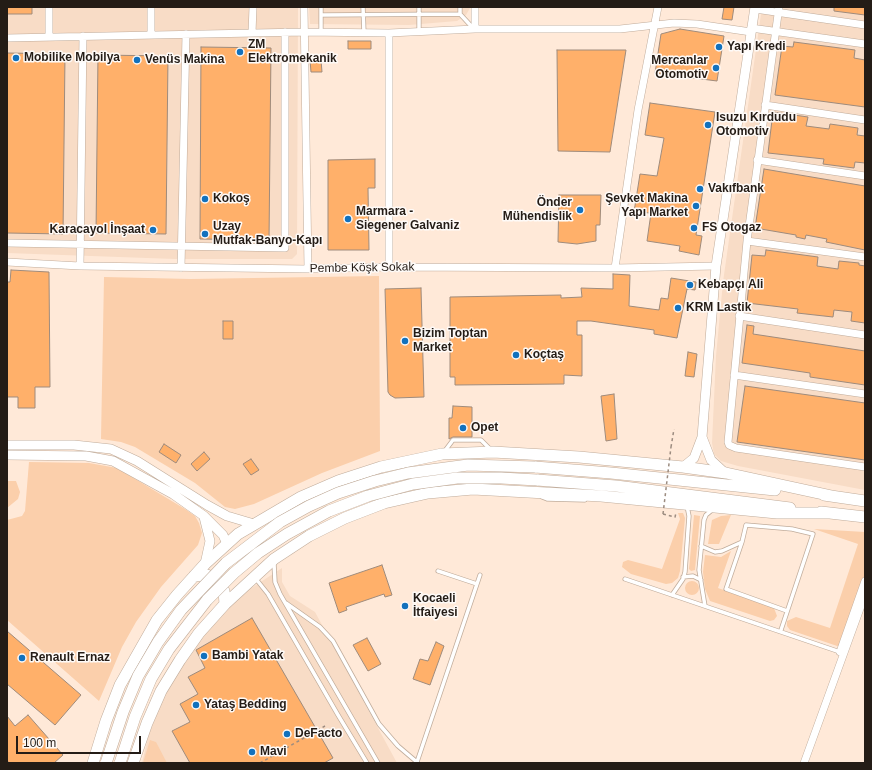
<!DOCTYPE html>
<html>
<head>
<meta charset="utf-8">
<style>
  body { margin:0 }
  #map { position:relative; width:872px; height:770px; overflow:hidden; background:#ffe9d8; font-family:Arial,sans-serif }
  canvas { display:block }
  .frame { position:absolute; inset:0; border:8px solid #241c16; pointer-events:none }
  .scale { position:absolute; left:16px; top:736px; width:125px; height:18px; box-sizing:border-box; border:2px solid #241c16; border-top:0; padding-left:5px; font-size:12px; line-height:14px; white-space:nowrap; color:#241c16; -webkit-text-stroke:3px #fefaf7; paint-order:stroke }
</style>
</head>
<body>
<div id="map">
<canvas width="872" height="770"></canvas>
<div class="frame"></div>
<div class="scale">100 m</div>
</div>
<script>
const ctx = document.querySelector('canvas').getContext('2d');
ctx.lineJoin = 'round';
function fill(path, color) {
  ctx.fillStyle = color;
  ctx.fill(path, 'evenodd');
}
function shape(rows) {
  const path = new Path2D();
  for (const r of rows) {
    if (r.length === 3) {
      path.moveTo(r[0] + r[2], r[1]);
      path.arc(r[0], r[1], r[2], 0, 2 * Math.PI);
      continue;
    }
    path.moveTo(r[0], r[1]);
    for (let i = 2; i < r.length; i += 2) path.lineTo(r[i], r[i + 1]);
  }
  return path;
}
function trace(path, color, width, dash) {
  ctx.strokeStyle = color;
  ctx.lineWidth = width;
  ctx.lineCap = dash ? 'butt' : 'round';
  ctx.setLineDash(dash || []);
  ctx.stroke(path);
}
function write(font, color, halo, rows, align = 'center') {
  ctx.font = font + ' Arial,sans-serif';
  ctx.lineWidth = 3;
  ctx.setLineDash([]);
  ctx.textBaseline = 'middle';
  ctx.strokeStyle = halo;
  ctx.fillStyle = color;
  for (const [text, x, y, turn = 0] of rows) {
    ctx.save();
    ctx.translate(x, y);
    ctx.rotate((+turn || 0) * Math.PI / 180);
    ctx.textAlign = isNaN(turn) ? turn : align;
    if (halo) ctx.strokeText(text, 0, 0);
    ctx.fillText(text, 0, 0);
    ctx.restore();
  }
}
const built = shape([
  [7,7,298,7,297,254,292,259,175,259,7,253],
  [309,7,470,7,470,8,466,15,457,21,409,25,310,24],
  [762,7,865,7,865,490,738,466,721,461,714,454,712,443,716,356,723,282],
  [282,568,282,582,290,596,315,612,397,763,142,763,149,734,163,699,185,658,213,621,247,591]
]);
const green = shape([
  [379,276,380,451,322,473,254,504,235,509,225,507,195,483,135,447,121,442,101,439,104,277,191,279],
  [29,462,89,463,117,468,185,509,195,516,199,523,202,533,198,545,161,587,136,622,122,647,99,701,7,620,7,520,22,516,25,511],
  [7,481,16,481,20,492,18,499,7,508],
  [678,513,683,513,685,518,680,571,678,578,672,583,666,584,631,574,622,567,623,562,628,560,662,569,680,519],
  [694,515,700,516,695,570,691,571,689,569],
  [731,515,719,544,708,544,712,520,721,516],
  [814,529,865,532,865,595,846,649,790,630,787,626,787,621,796,617,830,628,858,544],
  [731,551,718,588,774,608,777,616,774,620,770,621,710,601,705,589,703,572,705,555,721,557],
  [692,588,7],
  [150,740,156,742,167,763,143,763]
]);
const building = shape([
  [7,7,32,7,32,14,7,14,7,7],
  [724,7,734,7,732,20,722,19,724,7],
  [834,7,865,7,865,15,834,11,834,7],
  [680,29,724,36,717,81,655,73,661,34,680,29],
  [348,41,371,41,371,49,348,49,348,41],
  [794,42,855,50,854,58,865,60,865,107,775,95,782,46,793,47,794,42],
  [201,47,271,48,269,240,200,239,201,47],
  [557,50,626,50,610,152,558,151,557,50],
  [7,53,65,54,63,234,7,233,7,53],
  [98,55,168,56,166,234,96,233,98,55],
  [310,60,321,60,322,72,311,72,310,60],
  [650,103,715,112,696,235,702,236,699,255,679,251,680,246,647,241,651,213,634,212,640,174,657,176,664,138,645,135,650,103],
  [773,112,808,117,806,126,829,129,830,124,858,128,857,135,865,136,865,163,855,162,854,168,823,164,824,159,768,153,773,112],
  [375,159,375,188,368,188,369,250,328,250,328,160,375,159],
  [764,169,865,186,865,250,826,242,827,239,806,235,805,239,796,237,796,235,755,228,764,169],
  [559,195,601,195,600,225,596,225,596,241,577,244,558,242,559,195],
  [766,250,818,257,817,266,838,269,839,261,859,263,859,265,865,266,865,323,851,321,852,312,834,310,833,317,797,313,798,309,747,303,752,255,765,256,766,250],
  [11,270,49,272,50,387,35,387,35,408,18,408,18,397,7,397,7,282,10,282,11,270],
  [613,274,630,275,629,306,659,310,661,298,668,299,671,278,696,282,695,290,687,289,677,338,654,334,654,330,591,321,577,321,577,335,582,335,582,376,564,375,564,384,455,385,455,377,450,377,450,297,561,295,561,298,582,297,581,288,613,289,613,274],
  [421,288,424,397,395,398,390,395,388,392,385,289,421,288],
  [223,321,233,321,233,339,223,339,223,321],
  [747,325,754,326,753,334,865,351,865,385,810,377,810,373,742,363,747,325],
  [688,352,697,354,694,377,685,376,688,352],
  [745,386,865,403,865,460,737,442,745,386],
  [614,394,617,439,606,441,601,396,614,394],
  [453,406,472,407,472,437,453,437,449,439,449,418,452,418,453,406],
  [164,444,181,455,176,463,159,452,164,444],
  [204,452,210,459,197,471,191,464,204,452],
  [251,459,259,470,251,475,243,464,251,459],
  [382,565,392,595,385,597,384,594,346,607,347,610,339,613,329,583,382,565],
  [252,618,333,758,324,763,190,763,172,731,190,722,180,704,198,694,188,677,205,668,196,650,252,618],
  [7,631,81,695,55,725,7,684,7,631],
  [367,638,381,664,368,671,353,645,367,638],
  [436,642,444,646,430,685,413,679,420,659,428,661,436,642],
  [28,715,63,755,54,763,9,763,7,760,7,716,15,726,28,715]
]);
const path = shape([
  [671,447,674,429],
  [663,514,675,517,676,513],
  [260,763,325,726]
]);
const service = shape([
  [321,7,321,32],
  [363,7,364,33],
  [460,14,473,28],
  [321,15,460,14,460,7],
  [419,30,419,7],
  [444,452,453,440,481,440,491,450],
  [542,497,547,499,585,500],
  [742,542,726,589,787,611],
  [701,546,715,552,722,551,742,542,746,525,792,529,813,534,781,630],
  [274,564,275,582,280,594,378,763],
  [438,571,477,584],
  [683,577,693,576,701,580],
  [256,579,268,594,338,715,367,763],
  [625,579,840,652],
  [672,595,683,579,685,572,689,516,687,506],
  [286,603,320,627,333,641,379,724,398,746,418,763],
  [705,606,699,570,704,520,706,515,712,510],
  [417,762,480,575]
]);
const minor = shape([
  [304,7,308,269],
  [779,7,747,241,728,442,729,445,736,448,865,467],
  [755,9,865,25],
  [751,28,865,44],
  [475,29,475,7],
  [252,33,253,7],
  [389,33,389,267],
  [151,35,151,7],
  [49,37,49,7],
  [7,38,304,32,389,33,475,29,620,29,674,23,697,24,751,32],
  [765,105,865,120],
  [757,160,865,176],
  [747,241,865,257],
  [7,243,285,248,285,32],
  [7,262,80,266,308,269,389,267,615,268,716,266],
  [80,266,83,36],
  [181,268,186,34],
  [615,268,638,110,658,7],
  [739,316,865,335],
  [734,375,865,394],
  [840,652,865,581],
  [804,763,865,595]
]);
const tertiary = shape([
  [702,437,711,460,725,473],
  [7,445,74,445,111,449,137,461,207,505,227,516,254,524],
  [7,455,86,456,113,461,173,494,204,516,223,535,227,544],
  [683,467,694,458,702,437,716,266,755,7],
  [204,517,210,541,205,564]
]);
const primary = shape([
  [535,467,611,473,775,490],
  [537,480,616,486,790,508],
  [824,495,865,501],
  [821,512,865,517],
  [194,576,207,575,217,581,224,591,225,604],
  [93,763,106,721,120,685,157,620,177,595,205,564,238,534,301,497,338,481,381,467,442,454,493,452,579,457,683,467,726,473,832,496],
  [133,763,147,723,161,691,180,660,199,633,225,604,274,559,309,536,345,518,384,503,428,493,473,489,601,496,777,513,827,513]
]);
const pathBridge = shape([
  [663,514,671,447]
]);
const primaryBridge = shape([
  [106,763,123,712,138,676,158,642,181,610,226,563,280,522,309,506,338,493,375,481,408,473,468,465,535,467],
  [120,763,135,717,151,679,169,649,207,600,234,573,258,553,287,534,329,511,368,496,413,484,457,478,501,478,537,480]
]);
const markers = [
  [719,47,4,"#1271bd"],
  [240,52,4,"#1271bd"],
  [16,58,4,"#1271bd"],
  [137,60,4,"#1271bd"],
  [716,68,4,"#1271bd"],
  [708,125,4,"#1271bd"],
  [700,189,4,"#1271bd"],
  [205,199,4,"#1271bd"],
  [696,206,4,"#1271bd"],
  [580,210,4,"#1271bd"],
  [348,219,4,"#1271bd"],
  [694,228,4,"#1271bd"],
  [153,230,4,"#1271bd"],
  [205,234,4,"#1271bd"],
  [690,285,4,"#1271bd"],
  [678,308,4,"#1271bd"],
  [405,341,4,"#1271bd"],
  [516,355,4,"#1271bd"],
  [463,428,4,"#1271bd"],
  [405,606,4,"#1271bd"],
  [204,656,4,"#1271bd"],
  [22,658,4,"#1271bd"],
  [196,705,4,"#1271bd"],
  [287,734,4,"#1271bd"],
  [252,752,4,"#1271bd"]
];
const poiNames = [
  ["ZM",248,45],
  ["Elektromekanik",248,59],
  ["Yapı Kredi",727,47],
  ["Mobilike Mobilya",24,58],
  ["Venüs Makina",145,60],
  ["Mercanlar",708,61,"right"],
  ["Otomotiv",708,75,"right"],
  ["Isuzu Kırdudu",716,118],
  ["Otomotiv",716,132],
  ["Vakıfbank",708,189],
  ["Kokoş",213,199],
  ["Şevket Makina",688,199,"right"],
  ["Yapı Market",688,213,"right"],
  ["Önder",572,203,"right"],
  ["Mühendislik",572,217,"right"],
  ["Marmara -",356,212],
  ["Siegener Galvaniz",356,226],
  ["Uzay",213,227],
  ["Mutfak-Banyo-Kapı",213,241],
  ["FS Otogaz",702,228],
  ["Karacayol İnşaat",145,230,"right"],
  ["Kebapçı Ali",698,285],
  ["KRM Lastik",686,308],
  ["Bizim Toptan",413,334],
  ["Market",413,348],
  ["Koçtaş",524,355],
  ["Opet",471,428],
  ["Kocaeli",413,599],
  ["İtfaiyesi",413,613],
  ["Bambi Yatak",212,656],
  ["Renault Ernaz",30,658],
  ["Yataş Bedding",204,705],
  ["DeFacto",295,734],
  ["Mavi",260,752]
];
const streetNames = [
  ["Pembe Köşk Sokak",362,268,-1]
];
fill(built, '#f8dcc6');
fill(green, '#fbcfab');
fill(building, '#ffb06a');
trace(building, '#9f8b7c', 1);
trace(service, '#c0ac9b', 5);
trace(minor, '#c0ac9b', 8);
trace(tertiary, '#c0ac9b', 10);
trace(primary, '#c0ac9b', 12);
trace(path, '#9c8c80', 1.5, [3, 3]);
trace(service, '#fff', 3.5);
trace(minor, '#fff', 7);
trace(tertiary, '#fff', 9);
trace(primary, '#fff', 11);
trace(primaryBridge, '#c0ac9b', 12, []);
trace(pathBridge, '#9c8c80', 1.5, [3, 3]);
trace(primaryBridge, '#fff', 11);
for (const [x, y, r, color] of markers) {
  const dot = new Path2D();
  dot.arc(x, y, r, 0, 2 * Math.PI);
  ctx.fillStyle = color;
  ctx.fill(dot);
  trace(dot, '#fefaf7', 1.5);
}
write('bold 12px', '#241c16', '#fefaf7', poiNames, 'left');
write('12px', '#241c16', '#fefaf7', streetNames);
</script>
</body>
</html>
